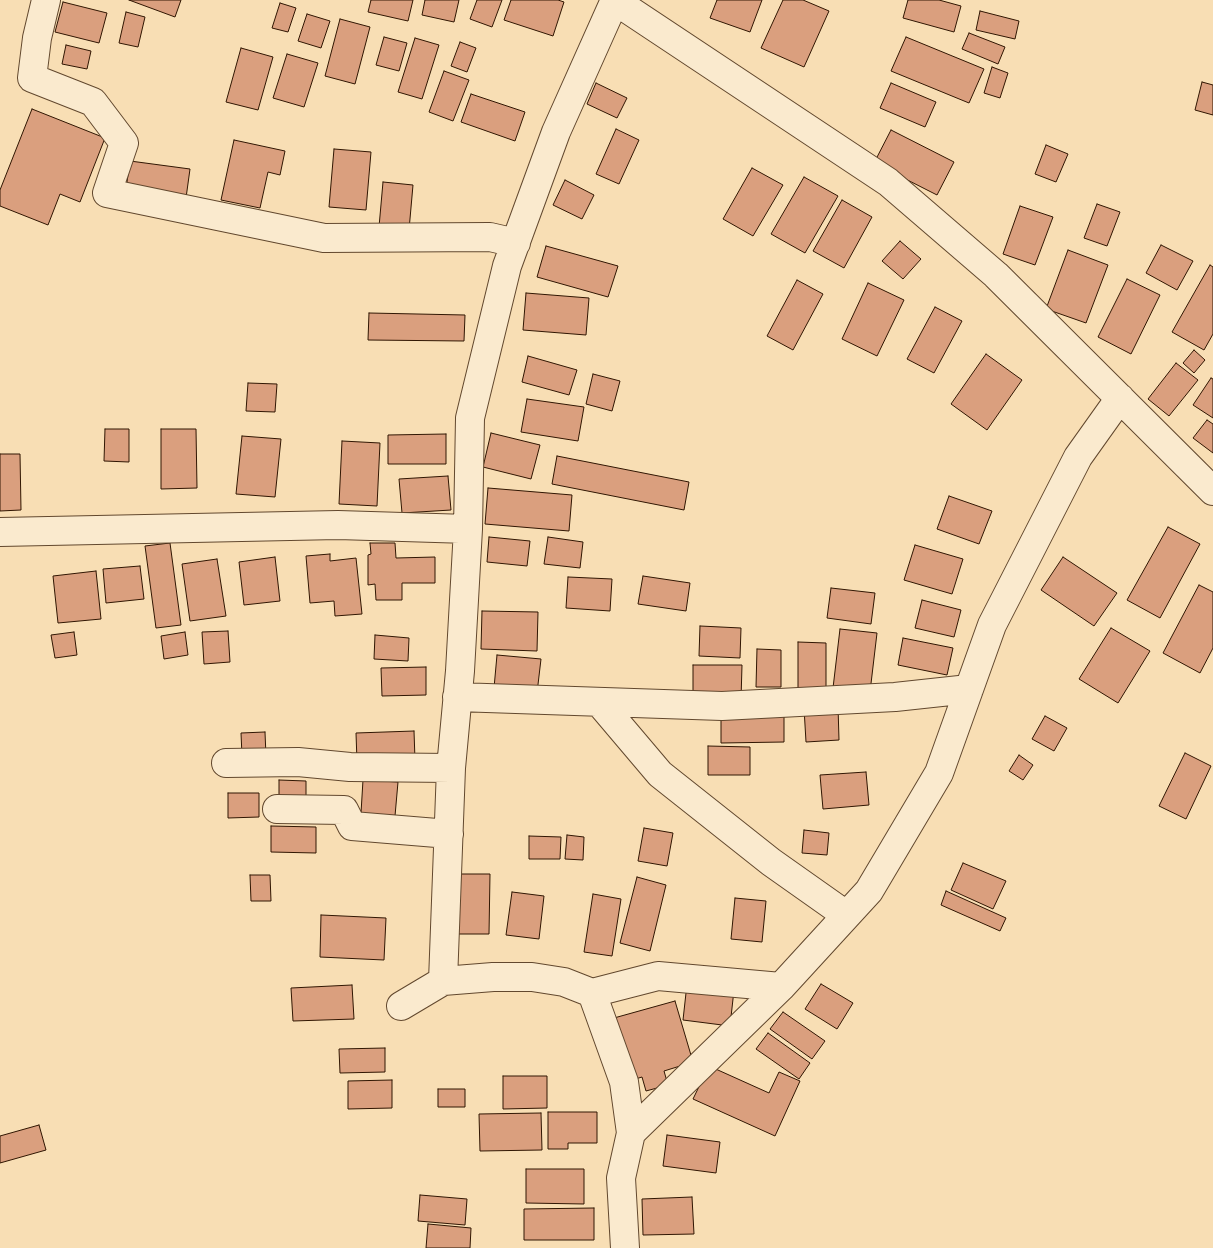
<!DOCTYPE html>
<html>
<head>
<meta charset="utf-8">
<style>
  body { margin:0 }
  canvas { display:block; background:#f8deb4 }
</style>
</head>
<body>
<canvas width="1213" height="1248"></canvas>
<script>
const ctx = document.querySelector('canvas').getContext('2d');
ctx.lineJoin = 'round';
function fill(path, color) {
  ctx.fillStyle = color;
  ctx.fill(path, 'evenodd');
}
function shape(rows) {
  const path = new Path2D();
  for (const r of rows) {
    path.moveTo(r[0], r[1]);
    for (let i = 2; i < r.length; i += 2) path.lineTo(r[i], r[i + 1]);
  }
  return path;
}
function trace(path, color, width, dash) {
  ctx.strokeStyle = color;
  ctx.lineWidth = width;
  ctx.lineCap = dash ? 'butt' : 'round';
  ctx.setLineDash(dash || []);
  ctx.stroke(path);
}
const building = shape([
  [129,0,181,0,175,17,129,0],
  [371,0,413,0,408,21,368,12,371,0],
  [425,0,459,0,454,22,422,15,425,0],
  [477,0,502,0,492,27,470,19,477,0],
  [511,0,558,0,564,2,553,36,504,20,511,0],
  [717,0,762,0,750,32,710,18,717,0],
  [783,0,803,0,829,11,804,67,761,48,783,0],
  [908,0,939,0,961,6,954,32,903,18,908,0],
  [63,2,107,13,99,43,55,32,63,2],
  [280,3,296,8,288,32,272,28,280,3],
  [980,11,1019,21,1015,39,976,30,980,11],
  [126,12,145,17,138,47,119,43,126,12],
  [307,14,330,21,321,48,298,41,307,14],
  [340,19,370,27,355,84,325,76,340,19],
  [969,33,1005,47,998,64,962,49,969,33],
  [384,37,407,43,399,71,376,65,384,37],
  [906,37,984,69,969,103,891,71,906,37],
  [415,38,439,45,422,99,398,92,415,38],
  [460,42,476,48,467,72,451,66,460,42],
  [66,45,91,51,87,69,62,64,66,45],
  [241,48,273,57,258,110,226,102,241,48],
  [287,54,318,63,304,107,273,98,287,54],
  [992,67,1008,73,1000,98,984,93,992,67],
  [444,71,469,80,453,121,429,112,444,71],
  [1202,82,1213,85,1213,115,1195,110,1202,82],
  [596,83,627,98,617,118,587,104,596,83],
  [891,83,936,102,925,127,880,108,891,83],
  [471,94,525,112,515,141,461,122,471,94],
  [32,109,105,138,80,202,60,194,48,225,0,206,0,190,32,109],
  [616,129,639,140,619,184,596,174,616,129],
  [891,130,954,162,937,195,874,163,891,130],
  [234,140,285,151,280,175,268,172,260,208,221,200,234,140],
  [1046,145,1068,154,1056,182,1035,174,1046,145],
  [334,149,371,152,366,210,329,207,334,149],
  [130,161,190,169,186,198,126,189,130,161],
  [752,168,783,185,753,236,723,219,752,168],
  [804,177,838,196,805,253,771,234,804,177],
  [565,180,594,195,582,219,553,205,565,180],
  [383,182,413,185,409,230,379,227,383,182],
  [842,200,872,217,844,268,813,251,842,200],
  [1097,204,1120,212,1107,246,1084,238,1097,204],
  [1020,206,1053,217,1035,265,1003,254,1020,206],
  [900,241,921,259,903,279,882,261,900,241],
  [1161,245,1193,261,1177,290,1146,273,1161,245],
  [546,246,618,266,608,297,537,277,546,246],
  [1068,250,1108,265,1086,323,1046,309,1068,250],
  [1210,265,1213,267,1213,334,1204,350,1172,332,1210,265],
  [1127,279,1160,295,1131,354,1098,337,1127,279],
  [797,280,823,294,793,350,767,336,797,280],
  [868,283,904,300,877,356,842,339,868,283],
  [526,293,589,298,586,335,523,330,526,293],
  [935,307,962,321,934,373,907,359,935,307],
  [369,313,465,315,464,341,368,340,369,313],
  [1194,350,1205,360,1194,373,1183,363,1194,350],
  [986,354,1022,380,987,430,951,404,986,354],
  [528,356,577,370,569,395,522,382,528,356],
  [1176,363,1198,380,1169,416,1148,399,1176,363],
  [593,374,620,381,612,411,586,404,593,374],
  [1211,378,1213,379,1213,418,1193,405,1211,378],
  [248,383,277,384,275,412,246,411,248,383],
  [527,399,584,407,578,441,521,432,527,399],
  [1207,420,1213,424,1213,453,1193,438,1207,420],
  [105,429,129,429,129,462,104,461,105,429],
  [161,429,196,429,197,488,161,489,161,429],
  [491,433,540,445,531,479,483,467,491,433],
  [446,434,446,464,388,464,388,435,446,434],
  [242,436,281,439,275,497,236,494,242,436],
  [342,441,380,443,377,506,339,504,342,441],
  [0,454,20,454,21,510,0,511,0,454],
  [557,456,689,482,684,510,552,484,557,456],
  [448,476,451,510,402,513,399,479,448,476],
  [488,488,572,495,569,531,485,524,488,488],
  [949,496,992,511,979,544,937,529,949,496],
  [1168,527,1200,544,1160,618,1127,600,1168,527],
  [489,537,530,541,527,566,487,562,489,537],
  [548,537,583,542,580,568,544,564,548,537],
  [170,543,181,625,156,628,145,546,170,543],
  [370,543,395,543,396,558,435,557,435,583,402,583,402,600,376,600,375,584,368,585,368,555,371,554,370,543],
  [915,545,963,559,952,594,904,580,915,545],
  [330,554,330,561,356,558,362,614,335,616,334,601,310,603,306,556,330,554],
  [275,557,280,601,244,605,239,562,275,557],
  [1063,557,1117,593,1094,626,1041,590,1063,557],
  [217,559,226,616,190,621,182,564,217,559],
  [140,566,144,599,106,603,103,569,140,566],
  [96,571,101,619,58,623,53,576,96,571],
  [643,576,690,583,686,611,638,604,643,576],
  [568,577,612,579,610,611,566,608,568,577],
  [1199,585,1213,592,1213,648,1200,673,1163,653,1199,585],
  [831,588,875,593,871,624,827,618,831,588],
  [922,600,961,610,954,637,915,628,922,600],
  [482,611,538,612,537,651,481,649,482,611],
  [700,626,741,628,740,658,699,656,700,626],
  [1111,628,1150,651,1118,703,1079,679,1111,628],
  [840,629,877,633,870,692,833,688,840,629],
  [228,631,230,662,204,664,202,632,228,631],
  [74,632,77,655,55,658,51,635,74,632],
  [185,632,188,655,164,659,161,636,185,632],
  [375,635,409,638,408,661,374,659,375,635],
  [903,638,953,648,947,675,898,665,903,638],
  [798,642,826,643,826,688,798,688,798,642],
  [757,649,781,650,781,687,756,687,757,649],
  [497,655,541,659,537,693,494,688,497,655],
  [693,665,742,665,741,700,693,699,693,665],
  [426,667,426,695,382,696,381,668,426,667],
  [838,706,839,740,806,742,804,708,838,706],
  [784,712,784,742,721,743,721,713,784,712],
  [1045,716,1067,728,1054,751,1032,739,1045,716],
  [414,731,415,760,357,762,356,733,414,731],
  [265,732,266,756,242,756,241,733,265,732],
  [708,746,750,747,750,775,708,775,708,746],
  [1185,753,1211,766,1186,819,1159,806,1185,753],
  [1019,755,1033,765,1023,780,1009,771,1019,755],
  [866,772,869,805,823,809,820,775,866,772],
  [279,780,306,781,306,801,279,801,279,780],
  [363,780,398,782,395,816,361,813,363,780],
  [228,793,259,793,259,817,228,818,228,793],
  [271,826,316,827,316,853,271,852,271,826],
  [644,828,673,833,667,866,638,861,644,828],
  [804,830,829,833,827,855,802,853,804,830],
  [567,835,584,837,583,860,565,859,567,835],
  [529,836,561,837,560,859,529,859,529,836],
  [963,863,1006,881,993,909,951,890,963,863],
  [457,874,490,874,489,934,456,934,457,874],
  [250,875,270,875,271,901,251,901,250,875],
  [637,877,666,885,650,951,620,943,637,877],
  [946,891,1006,918,1000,931,941,905,946,891],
  [512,892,544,896,539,939,506,935,512,892],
  [593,894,621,899,612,956,584,952,593,894],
  [735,898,766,901,762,942,731,939,735,898],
  [321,915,386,918,384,960,320,957,321,915],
  [687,984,734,990,730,1026,683,1020,687,984],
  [821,984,853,1003,837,1029,805,1009,821,984],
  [352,985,354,1019,293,1021,291,988,352,985],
  [675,1001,693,1062,664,1071,668,1085,646,1091,642,1077,632,1080,614,1018,675,1001],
  [783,1012,825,1041,812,1059,770,1029,783,1012],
  [768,1033,810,1063,799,1079,756,1049,768,1033],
  [385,1048,385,1072,340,1073,339,1049,385,1048],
  [709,1066,769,1093,779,1072,800,1081,775,1136,693,1099,709,1066],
  [503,1076,547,1076,547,1108,503,1109,503,1076],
  [392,1080,392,1108,348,1109,348,1081,392,1080],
  [438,1089,465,1089,465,1107,438,1107,438,1089],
  [548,1112,597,1112,597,1143,568,1143,568,1149,548,1149,548,1112],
  [541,1113,542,1150,480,1151,479,1114,541,1113],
  [39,1125,46,1150,0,1163,0,1136,39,1125],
  [667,1135,720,1142,716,1173,663,1166,667,1135],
  [526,1169,584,1169,584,1204,526,1203,526,1169],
  [420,1195,467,1199,465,1225,418,1221,420,1195],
  [692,1197,694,1234,643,1235,642,1199,692,1197],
  [594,1208,594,1240,524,1240,524,1209,594,1208],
  [428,1224,471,1228,470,1248,426,1248,428,1224]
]);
const street = shape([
  [46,0,37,38,32,78,93,102,124,143,107,193,324,238,490,237,516,243],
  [614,0,888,182,996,275,1213,491],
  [468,529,470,418,507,266,556,132,615,0],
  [0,532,338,525,468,529,460,671,451,768,443,981],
  [457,697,722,706,895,697,969,689],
  [599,702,660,774,771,862,846,915],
  [226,763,298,762,350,767,451,768],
  [277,809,344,810,352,826,449,834],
  [781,987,869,891,939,773,992,625,1078,457,1120,398],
  [592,993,658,976,781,987,631,1133],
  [401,1006,443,981,493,977,532,977,564,982,592,993,624,1082,631,1133,621,1178,625,1248]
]);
fill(building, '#da9f7e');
trace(building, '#301602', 1);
trace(street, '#62482e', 30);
trace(street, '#faeace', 28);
</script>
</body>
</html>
